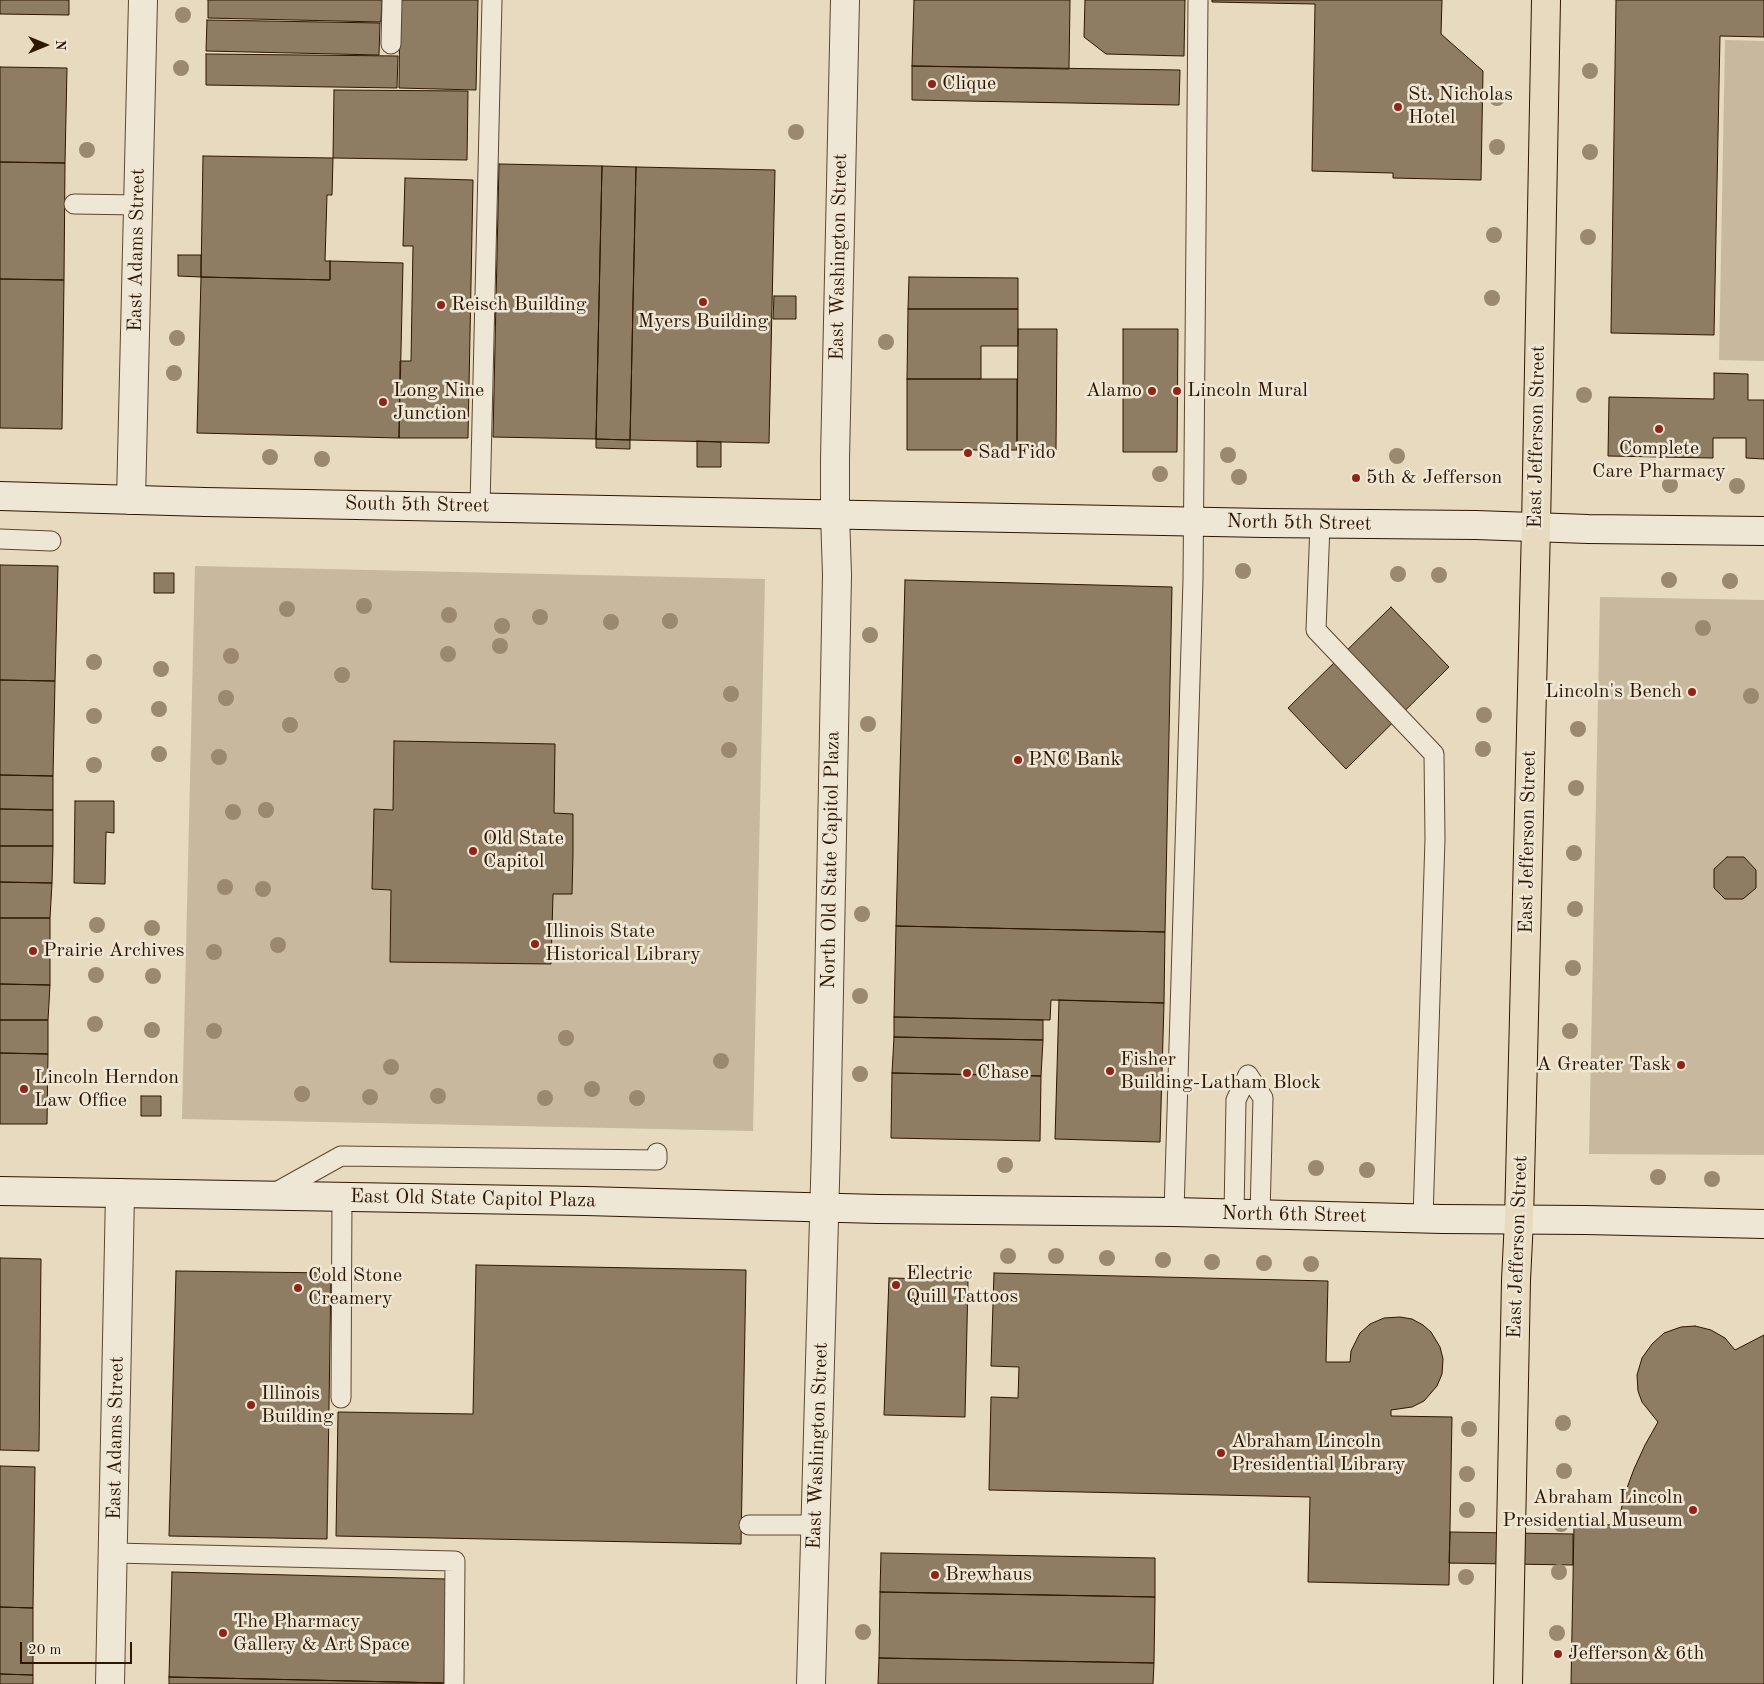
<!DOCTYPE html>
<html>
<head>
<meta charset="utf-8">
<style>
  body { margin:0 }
  #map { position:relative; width:1764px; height:1684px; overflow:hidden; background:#e7dabe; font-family:"Old Standard TT",serif }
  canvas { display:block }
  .north { position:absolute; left:20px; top:20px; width:50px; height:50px; -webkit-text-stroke:4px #efe7d5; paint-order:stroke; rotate:90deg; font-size:14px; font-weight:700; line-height:20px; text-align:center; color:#2e1600 }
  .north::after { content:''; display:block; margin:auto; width:18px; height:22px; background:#2e1600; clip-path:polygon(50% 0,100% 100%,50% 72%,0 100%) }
  .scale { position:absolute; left:20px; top:1642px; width:112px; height:22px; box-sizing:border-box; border:2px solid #2e1600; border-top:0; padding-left:6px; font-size:15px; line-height:18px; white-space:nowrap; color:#2e1600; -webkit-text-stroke:4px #efe7d5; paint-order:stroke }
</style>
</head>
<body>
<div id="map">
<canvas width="1764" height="1684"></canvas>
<div class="north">N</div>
<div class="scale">20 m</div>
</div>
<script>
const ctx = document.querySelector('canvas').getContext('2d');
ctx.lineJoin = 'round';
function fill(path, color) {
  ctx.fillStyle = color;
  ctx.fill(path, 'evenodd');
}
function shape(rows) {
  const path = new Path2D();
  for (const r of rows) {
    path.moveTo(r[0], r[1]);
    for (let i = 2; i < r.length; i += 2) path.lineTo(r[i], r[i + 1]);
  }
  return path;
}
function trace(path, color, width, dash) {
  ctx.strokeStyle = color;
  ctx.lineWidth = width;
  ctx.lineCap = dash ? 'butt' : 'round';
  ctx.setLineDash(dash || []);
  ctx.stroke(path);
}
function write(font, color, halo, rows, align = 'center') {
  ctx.font = font + ' "Old Standard TT",serif';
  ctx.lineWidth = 5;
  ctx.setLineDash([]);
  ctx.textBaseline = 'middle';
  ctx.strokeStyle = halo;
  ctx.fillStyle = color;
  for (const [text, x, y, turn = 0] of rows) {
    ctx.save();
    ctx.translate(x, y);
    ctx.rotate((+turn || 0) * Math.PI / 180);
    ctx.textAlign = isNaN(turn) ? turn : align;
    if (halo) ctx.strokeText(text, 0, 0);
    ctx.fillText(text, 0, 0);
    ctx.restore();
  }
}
const green = shape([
  [1725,40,1764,41,1764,361,1719,360],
  [195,566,765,579,753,1131,182,1119],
  [1600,597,1764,600,1764,1155,1589,1154]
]);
const building = shape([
  [0,0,69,0,69,15,0,14,0,0],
  [208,0,382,0,381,22,208,18,208,0],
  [400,0,478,0,476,90,399,88,400,0],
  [914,0,1070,0,1069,69,912,66,914,0],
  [1085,0,1185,0,1184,56,1106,54,1084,37,1085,0],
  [1212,0,1442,0,1441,34,1483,71,1481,180,1393,178,1393,173,1312,171,1315,4,1212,2,1212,0],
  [1616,0,1764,0,1764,37,1720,36,1714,335,1611,333,1616,0],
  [207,20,380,23,379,55,206,51,207,20],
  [206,54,398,56,397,88,206,85,206,54],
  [912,66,1180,70,1179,105,912,100,912,66],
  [0,67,67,68,65,163,0,162,0,67],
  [334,90,468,91,467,160,333,158,334,90],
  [203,156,333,158,332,195,327,195,325,261,330,261,330,280,201,277,203,156],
  [0,162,65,163,64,280,0,279,0,162],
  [499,164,602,166,596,439,493,437,499,164],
  [602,166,636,167,630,440,596,439,602,166],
  [636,167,775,170,769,443,630,440,636,167],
  [405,178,473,180,468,438,399,438,400,361,411,361,413,246,403,246,405,178],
  [178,255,201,255,201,277,178,276,178,255],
  [330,261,403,263,399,438,197,433,201,277,330,280,330,261],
  [909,277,1018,278,1018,309,908,309,909,277],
  [0,279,64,280,62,429,0,428,0,279],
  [774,296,796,296,796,319,773,319,774,296],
  [908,309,1018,309,1018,346,981,346,981,379,907,379,908,309],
  [1018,329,1057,329,1056,450,1017,450,1018,329],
  [1123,329,1178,329,1177,452,1123,452,1123,329],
  [1714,373,1748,374,1748,400,1764,400,1764,459,1746,458,1746,438,1713,438,1713,458,1608,456,1609,397,1714,399,1714,373],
  [907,379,1017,379,1017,450,907,450,907,379],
  [596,439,630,440,630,449,596,448,596,439],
  [697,441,721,442,721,467,697,467,697,441],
  [0,565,58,566,55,681,0,680,0,565],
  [154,573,174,573,174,593,154,593,154,573],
  [905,580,1172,587,1165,932,896,926,905,580],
  [1391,607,1449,667,1346,769,1288,708,1391,607],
  [0,680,55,681,53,776,0,775,0,680],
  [394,741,555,744,554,813,573,814,573,853,572,894,553,894,551,964,390,962,391,890,372,889,374,809,393,810,394,741],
  [0,775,53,776,53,810,0,809,0,775],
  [75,801,114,801,114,833,106,832,105,884,74,883,75,801],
  [0,809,53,810,53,846,0,846,0,809],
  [0,846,53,846,52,883,0,882,0,846],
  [1727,857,1744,857,1756,870,1756,888,1743,899,1725,899,1714,888,1714,869,1727,857],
  [0,882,52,883,50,918,0,918,0,882],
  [0,918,50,918,50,985,0,984,0,918],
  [896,926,1165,932,1164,1003,1051,1000,1050,1020,894,1017,896,926],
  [0,984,50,985,48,1020,0,1020,0,984],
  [1059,1000,1164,1003,1160,1142,1055,1139,1059,1000],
  [894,1017,1043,1020,1043,1040,894,1037,894,1017],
  [0,1020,48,1020,48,1054,0,1053,0,1020],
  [894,1037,1043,1040,1041,1076,892,1073,894,1037],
  [0,1053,48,1054,47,1124,0,1124,0,1053],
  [892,1073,1041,1076,1040,1141,891,1138,892,1073],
  [141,1096,161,1096,161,1116,141,1116,141,1096],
  [0,1258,41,1259,39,1451,0,1450,0,1258],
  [476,1265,746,1270,741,1544,336,1536,338,1412,473,1414,476,1265],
  [176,1271,331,1273,327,1539,169,1536,176,1271],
  [994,1273,1328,1281,1326,1362,1350,1362,1351,1351,1360,1333,1370,1324,1384,1318,1400,1317,1412,1319,1423,1325,1431,1332,1440,1347,1443,1359,1442,1374,1437,1386,1424,1401,1412,1407,1391,1410,1391,1416,1452,1417,1449,1585,1308,1582,1310,1497,989,1490,991,1397,1018,1398,1019,1367,991,1366,994,1273],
  [889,1278,968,1280,965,1417,884,1415,889,1278],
  [1695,1326,1711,1330,1725,1338,1735,1350,1764,1335,1764,1684,1571,1684,1574,1524,1618,1525,1624,1496,1634,1469,1645,1445,1658,1422,1642,1402,1638,1391,1637,1375,1642,1358,1652,1344,1664,1333,1681,1327,1695,1326],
  [0,1466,35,1467,33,1608,0,1607,0,1466],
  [1450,1532,1573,1534,1573,1565,1449,1563,1450,1532],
  [881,1553,1155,1558,1155,1597,880,1592,881,1553],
  [172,1572,446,1579,444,1683,169,1677,172,1572],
  [880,1592,1155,1597,1154,1663,879,1658,880,1592],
  [0,1607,33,1608,33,1675,0,1674,0,1607],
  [879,1658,1154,1663,1153,1684,878,1684,879,1658],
  [0,1674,33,1675,33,1684,0,1684,0,1674],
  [169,1677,444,1683,444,1684,169,1684,169,1677]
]);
const lane = shape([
  [391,44,392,0],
  [74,204,139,205],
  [480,506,492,0],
  [1320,524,1316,630,1434,754,1435,839,1423,1218],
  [0,539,51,541],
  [1248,1075,1263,1098,1260,1215],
  [271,1195,341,1156,657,1160,657,1153],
  [1174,1212,1193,580,1198,0],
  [1234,1214,1236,1100,1248,1075],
  [341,1398,342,1197],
  [749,1525,815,1525],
  [114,1553,455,1561,454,1684]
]);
const street = shape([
  [131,500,143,0],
  [110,1684,120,1193],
  [811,1684,826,1147,837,575,835,514,835,459,845,0]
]);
const secondary = shape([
  [0,496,205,502,1264,523,1476,525,1588,529,1764,531],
  [0,1191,585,1201,878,1209,1174,1212,1442,1219,1585,1220,1764,1224]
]);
const primary = shape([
  [1508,1684,1516,1280,1519,1220,1536,527,1546,0]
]);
const trees = [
  [183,15],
  [181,68],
  [1590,71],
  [1497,98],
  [796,132],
  [1497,147],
  [87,150],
  [1590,152],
  [1494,235],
  [1588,237],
  [1492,298],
  [177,338],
  [886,342],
  [174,373],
  [1584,395],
  [1228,455],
  [1397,456],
  [270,457],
  [322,459],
  [1160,474],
  [1239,477],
  [1670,485],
  [1737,486],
  [1243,571],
  [1398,574],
  [1439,575],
  [1669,580],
  [1730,581],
  [364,606],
  [287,609],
  [449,615],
  [540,617],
  [670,621],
  [611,622],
  [502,626],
  [1703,628],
  [870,635],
  [500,646],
  [448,654],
  [231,656],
  [94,662],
  [161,669],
  [342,675],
  [731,694],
  [1751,696],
  [226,698],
  [159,709],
  [1484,715],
  [94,716],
  [868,724],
  [290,725],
  [1578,729],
  [1483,749],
  [729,750],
  [159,754],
  [219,757],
  [94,765],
  [1576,788],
  [266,810],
  [233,812],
  [1574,853],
  [225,887],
  [263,889],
  [1575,909],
  [862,914],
  [97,925],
  [152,928],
  [278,945],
  [214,952],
  [1573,968],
  [96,975],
  [153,976],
  [860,996],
  [95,1024],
  [152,1030],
  [214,1031],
  [1570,1031],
  [566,1038],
  [721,1061],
  [391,1067],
  [860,1074],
  [592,1089],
  [302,1094],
  [438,1096],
  [370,1097],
  [545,1098],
  [637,1098],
  [1005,1165],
  [1316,1168],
  [1367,1170],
  [1658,1177],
  [1712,1179],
  [1008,1256],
  [1056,1256],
  [1107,1258],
  [1163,1260],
  [1212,1262],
  [1264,1263],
  [1311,1264],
  [1563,1423],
  [1469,1429],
  [1564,1471],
  [1467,1474],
  [1467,1510],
  [1561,1524],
  [1559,1572],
  [1466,1577],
  [863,1632],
  [1557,1633]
];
const markers = [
  [932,84,5,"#8f2418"],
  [1398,107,5,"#8f2418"],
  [703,302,5,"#8f2418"],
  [441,305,5,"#8f2418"],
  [1152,391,5,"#8f2418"],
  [1177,391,5,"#8f2418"],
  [383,402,5,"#8f2418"],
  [1659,429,5,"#8f2418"],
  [968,453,5,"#8f2418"],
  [1356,478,5,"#8f2418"],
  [1692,692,5,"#8f2418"],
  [1018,760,5,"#8f2418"],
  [473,851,5,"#8f2418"],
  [535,944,5,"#8f2418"],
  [33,951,5,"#8f2418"],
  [1681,1065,5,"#8f2418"],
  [1110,1071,5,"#8f2418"],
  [967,1073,5,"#8f2418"],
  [24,1089,5,"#8f2418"],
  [896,1285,5,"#8f2418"],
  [298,1288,5,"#8f2418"],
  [251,1405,5,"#8f2418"],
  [1221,1453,5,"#8f2418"],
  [1693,1510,5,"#8f2418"],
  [935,1575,5,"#8f2418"],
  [223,1633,5,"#8f2418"],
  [1558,1654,5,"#8f2418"]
];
const poiNames = [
  ["Clique",942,84],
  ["St. Nicholas",1408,95],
  ["Hotel",1408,118],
  ["Reisch Building",451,305],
  ["Myers Building",703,322,"center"],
  ["Long Nine",393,391],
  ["Junction",393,414],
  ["Alamo",1142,391,"right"],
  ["Lincoln Mural",1187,391],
  ["Complete",1659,449,"center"],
  ["Care Pharmacy",1659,472,"center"],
  ["Sad Fido",978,453],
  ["5th & Jefferson",1366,478],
  ["Lincoln's Bench",1682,692,"right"],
  ["PNC Bank",1028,760],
  ["Old State",483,839],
  ["Capitol",483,862],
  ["Illinois State",545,932],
  ["Historical Library",545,955],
  ["Prairie Archives",43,951],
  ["Fisher",1120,1060],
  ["Building-Latham Block",1120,1083],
  ["A Greater Task",1671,1065,"right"],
  ["Chase",977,1073],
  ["Lincoln Herndon",34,1078],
  ["Law Office",34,1101],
  ["Electric",906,1274],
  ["Quill Tattoos",906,1297],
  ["Cold Stone",308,1276],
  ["Creamery",308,1299],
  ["Illinois",261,1394],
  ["Building",261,1417],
  ["Abraham Lincoln",1231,1442],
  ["Presidential Library",1231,1465],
  ["Abraham Lincoln",1683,1498,"right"],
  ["Presidential Museum",1683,1521,"right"],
  ["Brewhaus",945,1575],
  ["The Pharmacy",233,1622],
  ["Gallery & Art Space",233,1645],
  ["Jefferson & 6th",1568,1654]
];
const streetNames = [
  ["East Adams Street",137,250,-89],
  ["East Washington Street",839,257,-89],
  ["East Jefferson Street",1537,437,-89],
  ["South 5th Street",417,505,1],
  ["North 5th Street",1299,523,1],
  ["East Jefferson Street",1528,842,-89],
  ["North Old State Capitol Plaza",831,860,-89],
  ["East Old State Capitol Plaza",473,1199,1],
  ["North 6th Street",1294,1215,1],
  ["East Jefferson Street",1518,1247,-88],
  ["East Adams Street",116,1438,-89],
  ["East Washington Street",818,1446,-88]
];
fill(green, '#c8b99e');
fill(building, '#8e7c63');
trace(building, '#2e1600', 1);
trace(lane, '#5c4730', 21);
trace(street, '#5c4730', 30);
trace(secondary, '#2e1600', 30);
trace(primary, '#2e1600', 30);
trace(lane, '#efe7d5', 19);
trace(street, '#efe7d5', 28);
trace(secondary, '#efe7d5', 28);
trace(primary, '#e7dabe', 28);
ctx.fillStyle = '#9b896f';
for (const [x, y] of trees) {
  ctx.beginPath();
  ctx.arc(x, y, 8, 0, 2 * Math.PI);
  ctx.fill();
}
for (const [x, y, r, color] of markers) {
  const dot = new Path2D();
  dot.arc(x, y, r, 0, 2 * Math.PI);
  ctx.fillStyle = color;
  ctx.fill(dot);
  trace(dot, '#efe7d5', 2);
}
write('20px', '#2e1600', '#efe7d5', poiNames, 'left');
write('20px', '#2e1600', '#efe7d5', streetNames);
</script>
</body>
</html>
